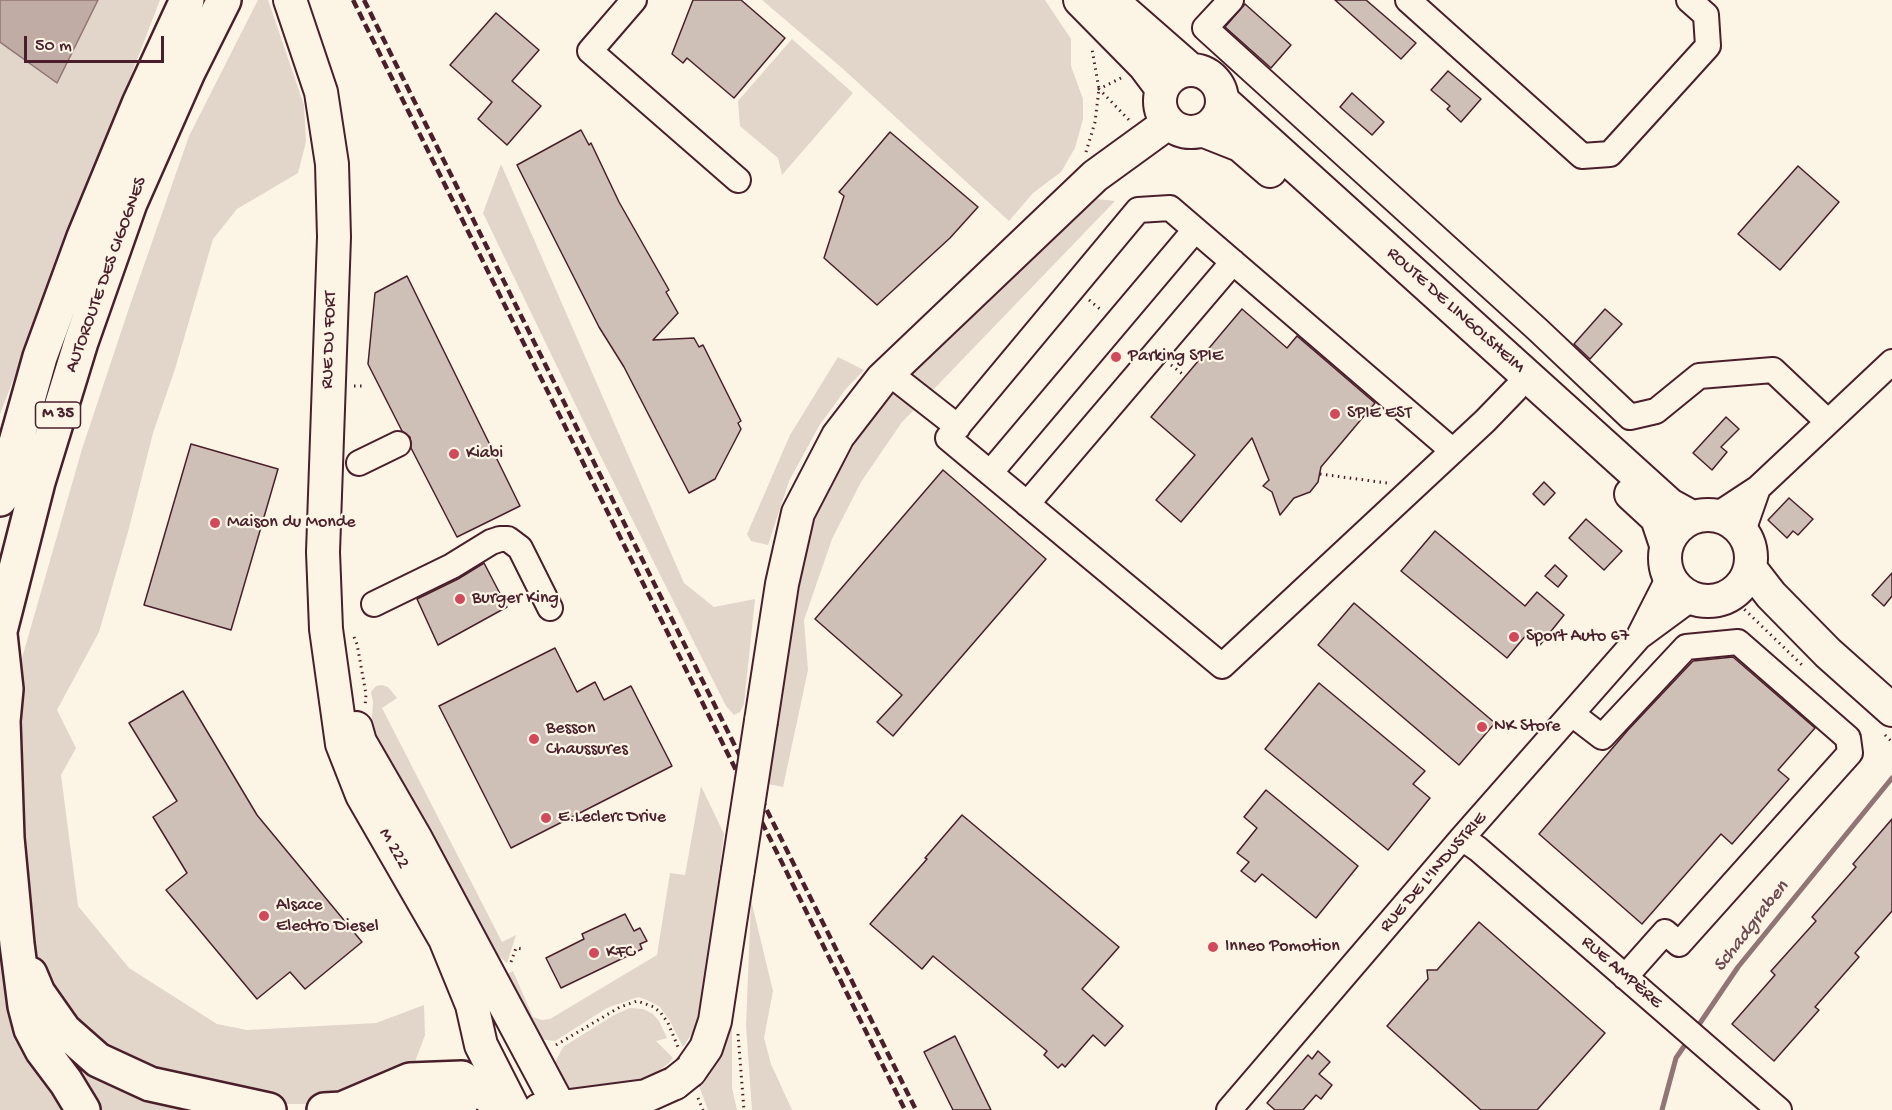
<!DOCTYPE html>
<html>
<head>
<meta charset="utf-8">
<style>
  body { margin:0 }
  #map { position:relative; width:1892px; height:1110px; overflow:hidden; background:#fcf5e5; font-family:"Gochi Hand",sans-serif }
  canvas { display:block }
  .scale { position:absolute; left:24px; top:36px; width:140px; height:27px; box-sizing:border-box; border:3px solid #4a1f2b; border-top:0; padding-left:8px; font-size:18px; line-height:21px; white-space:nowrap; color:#4a1f2b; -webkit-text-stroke:4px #fcf5e5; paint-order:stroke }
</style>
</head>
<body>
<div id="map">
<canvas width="1892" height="1110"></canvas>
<div class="scale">50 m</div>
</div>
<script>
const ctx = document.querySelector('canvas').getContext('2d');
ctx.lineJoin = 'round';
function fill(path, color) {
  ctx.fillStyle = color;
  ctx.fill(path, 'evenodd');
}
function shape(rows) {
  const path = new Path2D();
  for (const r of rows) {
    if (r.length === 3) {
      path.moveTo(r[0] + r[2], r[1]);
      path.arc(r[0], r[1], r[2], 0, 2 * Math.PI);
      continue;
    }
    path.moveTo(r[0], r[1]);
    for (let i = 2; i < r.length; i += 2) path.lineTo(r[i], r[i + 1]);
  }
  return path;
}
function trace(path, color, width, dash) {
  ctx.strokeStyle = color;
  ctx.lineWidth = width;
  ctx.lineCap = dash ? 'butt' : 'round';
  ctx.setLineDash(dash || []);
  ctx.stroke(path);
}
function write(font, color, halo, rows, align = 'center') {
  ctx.font = font + ' "Gochi Hand",sans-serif';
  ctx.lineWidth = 4.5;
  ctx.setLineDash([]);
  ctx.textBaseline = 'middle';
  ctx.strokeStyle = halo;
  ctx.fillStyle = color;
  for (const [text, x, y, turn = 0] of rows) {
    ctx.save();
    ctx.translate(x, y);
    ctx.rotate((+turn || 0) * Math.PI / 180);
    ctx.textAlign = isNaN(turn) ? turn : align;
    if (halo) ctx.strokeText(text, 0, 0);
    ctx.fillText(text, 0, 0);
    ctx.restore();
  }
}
const green = shape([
  [98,0,160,0,0,414,0,42,57,83],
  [258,0,268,0,304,105,306,142,298,173,237,209,213,239,175,369,153,433,128,532,99,632,57,710,76,748,61,775,78,906,129,968,217,1024,247,1030,376,1023,424,1005,425,1035,415,1062,401,1075,317,1104,277,1104,210,1092,121,1057,64,1017,31,955,24,871,16,679,82,449,129,308,189,136],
  [762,0,1045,0,1071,39,1071,66,1083,99,1083,119,1075,148,1061,172,1033,193,1009,221,842,68],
  [792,39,853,93,782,175,778,158,740,126,738,101],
  [501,164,684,583,714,607,755,599,744,704,740,712,734,715,726,706,592,439,483,213],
  [1097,199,1115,201,933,390,908,373,1002,281],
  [838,357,864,370,845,390,819,426,789,481,768,545,751,541,747,534,790,435],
  [891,390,916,408,902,422,861,482,832,539,804,620,808,670,783,787,768,784,788,635,803,551,813,520,829,489,862,431],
  [382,685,388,687,397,698,382,708,502,942,516,935,507,963,495,953,461,889,426,841,368,726,372,717,373,702,371,692,376,686],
  [701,786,724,834,702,1005,694,1030,683,1047,670,1021,660,1007,647,1000,638,997,607,1008,555,1041,538,1039,501,977,513,971,533,1017,542,1020,550,1019,657,955,670,873,685,875],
  [0,862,66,1110,0,1110],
  [751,900,773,991,764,1038,771,1064,792,1110,752,1110,746,1026],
  [630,1008,643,1009,653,1014,659,1021,667,1038,656,1041,673,1058,669,1063,649,1078,563,1093,551,1070,563,1047,614,1015],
  [729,1016,732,1017,732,1088,737,1110,708,1110,699,1086,710,1073,716,1061],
  [46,1024,119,1084,192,1110,93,1110]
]);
const water = shape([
  [0,0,98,0,57,83,0,42,0,0]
]);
const stream = shape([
  [1696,1029,1738,967,1892,778],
  [1662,1110,1676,1058,1689,1039]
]);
const building = shape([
  [693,0,741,0,785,38,734,98,687,58,683,63,672,54,693,0],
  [1335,0,1366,0,1416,43,1401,59,1335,0],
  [1245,4,1291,45,1271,68,1225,27,1245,4],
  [496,13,539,50,512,81,541,106,507,145,478,119,492,102,450,65,496,13],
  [1448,71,1481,99,1461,122,1447,109,1450,106,1431,90,1448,71],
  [1352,93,1384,122,1372,135,1340,107,1352,93],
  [581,130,589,145,591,143,619,202,669,290,666,292,678,313,653,340,694,338,699,347,703,345,741,421,738,423,741,429,715,479,689,493,624,367,599,327,517,165,581,130],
  [890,132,978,207,950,238,877,305,824,258,844,196,839,192,890,132],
  [1798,166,1839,202,1780,270,1738,234,1798,166],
  [407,276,520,506,457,537,411,448,410,437,402,431,368,364,375,293,407,276],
  [1242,309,1287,348,1297,336,1375,403,1321,467,1318,482,1310,492,1294,498,1280,515,1272,492,1263,486,1269,480,1252,438,1181,522,1156,500,1195,455,1151,417,1242,309],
  [1605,309,1622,324,1590,359,1574,344,1605,309],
  [1726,417,1739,429,1721,447,1727,452,1712,470,1693,453,1726,417],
  [191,444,278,469,231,630,144,605,191,444],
  [943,470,1046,559,893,736,877,722,902,695,815,619,943,470],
  [1544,482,1555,493,1544,505,1533,494,1544,482],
  [1789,498,1813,519,1798,535,1793,531,1787,538,1768,520,1789,498],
  [1586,519,1622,551,1604,570,1569,538,1586,519],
  [1435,531,1525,606,1537,592,1564,615,1540,645,1527,634,1507,658,1401,571,1435,531],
  [484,563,507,607,438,645,417,599,458,579,484,563],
  [1555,565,1567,576,1558,587,1545,576,1555,565],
  [1892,573,1892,596,1884,606,1872,595,1892,573],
  [1354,603,1495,723,1459,765,1318,645,1354,603],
  [555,648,577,692,595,682,604,700,631,686,672,766,511,848,439,706,555,648],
  [1733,657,1815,728,1778,770,1789,779,1732,844,1721,834,1642,924,1539,834,1628,730,1693,661,1733,657],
  [1319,683,1425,771,1413,784,1430,798,1388,850,1265,749,1319,683],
  [183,691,257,815,362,942,305,989,290,972,257,999,166,890,187,873,153,817,177,801,129,723,183,691],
  [1266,790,1358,866,1316,918,1262,874,1255,882,1241,871,1249,862,1237,853,1257,828,1244,817,1266,790],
  [962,815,1119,947,1082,989,1123,1026,1105,1046,1093,1035,1065,1067,1062,1064,1058,1068,1044,1055,1047,1051,933,956,922,969,870,924,927,859,925,858,962,815],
  [1892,819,1892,911,1855,953,1859,957,1815,1007,1819,1010,1774,1061,1732,1024,1775,975,1771,971,1816,921,1812,917,1856,867,1853,864,1892,819],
  [625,914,634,931,640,928,647,941,640,944,642,949,561,988,546,958,584,939,582,934,625,914],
  [1479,922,1605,1033,1537,1110,1481,1110,1387,1026,1428,979,1427,970,1437,970,1479,922],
  [955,1036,991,1110,953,1110,924,1052,955,1036],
  [1318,1051,1330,1062,1319,1074,1332,1085,1321,1099,1316,1095,1303,1110,1275,1110,1267,1103,1308,1055,1312,1059,1318,1051]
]);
const path = shape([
  [1121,78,1099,89,1130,121],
  [1086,152,1095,122,1099,89,1092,49],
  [1089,300,1100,309],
  [1171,365,1185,376],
  [354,386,362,386],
  [1320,474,1387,483],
  [1709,607,1743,608,1802,665],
  [354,637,357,644,366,694,365,707],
  [1885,735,1892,742],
  [511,962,516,948,523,949],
  [738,1034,744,1110],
  [556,1045,620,1007,637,1001,654,1007,661,1013,668,1023,678,1047],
  [698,1098,703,1110]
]);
const minor = shape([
  [634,0,590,51,738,180],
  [1231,0,1205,28,1537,329,1630,417,1656,411,1699,376,1773,370,1828,422],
  [1408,0,1582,156,1610,154,1708,46,1706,15,1689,0],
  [889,373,958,427],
  [1453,451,1170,208,1138,210,948,438,1222,666,1485,421,1515,390],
  [359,463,398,444],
  [990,473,1195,230],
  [1027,504,1233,262],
  [1717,515,1758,488,1892,362],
  [1743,531,1758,488],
  [374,604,452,566,491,542,500,539,508,539,520,548,550,608],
  [1640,634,1669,577],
  [1572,714,1602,737,1686,647,1738,642,1848,738,1850,753,1679,944,1665,932,1625,977],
  [1462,838,1478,849,1779,1110],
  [1229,1110,1462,838,1639,637,1692,598]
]);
const major = shape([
  [290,0,321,92,332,164,334,237,323,552,326,629,342,744,362,795,445,939,472,1005,481,1045,514,1110],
  [1080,0,1144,65,1162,89],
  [1111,0,1191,70],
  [1191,101,31],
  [1222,100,1670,505,1692,517],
  [1202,130,1240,145,1270,171],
  [1631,494,1657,518,1666,545],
  [1708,558,43],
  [1750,568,1771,595,1828,653,1892,710],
  [761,721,782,584,798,513,838,436,882,379,1095,176,1168,123],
  [356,728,360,742,416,839,561,1110],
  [690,1071,706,1048,715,1021,738,870],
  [539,1110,646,1096,675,1083]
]);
const highway = shape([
  [0,499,40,357,84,237,139,104,187,0],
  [0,631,38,482,81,342,130,203,188,72,224,0],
  [0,634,6,689,3,721,7,838,17,944,25,1006,31,1029,42,1050,66,1082,83,1110],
  [30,974,38,993,64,1030,98,1060,150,1084,269,1110],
  [324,1110,342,1109,410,1080,462,1078,508,1110],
  [394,1110,444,1097,462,1101]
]);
const rail = shape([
  [353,0,905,1110],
  [364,0,916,1110]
]);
const majorBridge = shape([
  [738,870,761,721],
  [675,1083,690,1071]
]);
const markers = [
  [1116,357,6,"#d1495b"],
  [1335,414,6,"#d1495b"],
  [454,454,6,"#d1495b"],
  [215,523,6,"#d1495b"],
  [460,599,6,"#d1495b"],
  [1514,637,6,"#d1495b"],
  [1482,727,6,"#d1495b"],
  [534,739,6,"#d1495b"],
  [546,818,6,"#d1495b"],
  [264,916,6,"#d1495b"],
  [1213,947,6,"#d1495b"],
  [594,953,6,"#d1495b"]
];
const shields = [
  [58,415,45]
];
const shieldNames = [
  ["M 35",58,415]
];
const streetNames = [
  ["AUTOROUTE DES CIGOGNES",107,275,-70],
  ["ROUTE DE LINGOLSHEIM",1455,311,42],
  ["RUE DU FORT",330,340,-88],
  ["M 222",393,849,60],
  ["RUE DE L'INDUSTRIE",1434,873,-49],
  ["RUE AMPÈRE",1621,973,41]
];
const poiNames = [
  ["Parking SPIE",1128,357],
  ["SPIE EST",1347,414],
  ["Kiabi",466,454],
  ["Maison du Monde",227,523],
  ["Burger King",472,599],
  ["Sport Auto 67",1526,637],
  ["NK Store",1494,727],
  ["Besson",546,729],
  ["Chaussures",546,750],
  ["E.Leclerc Drive",558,818],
  ["Alsace",276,906],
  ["Electro Diesel",276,927],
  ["Inneo Pomotion",1225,947],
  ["KFC",606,953]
];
const waterNames = [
  ["Schadgraben",1752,927,-52]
];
fill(green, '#e2d5ca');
fill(water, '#c0aca5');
trace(water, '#917474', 1.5);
trace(stream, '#917474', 5);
fill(building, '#cfc0b7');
trace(building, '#4a1f2b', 1.5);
trace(minor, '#4a1f2b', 28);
trace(major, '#4a1f2b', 36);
trace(highway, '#4a1f2b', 38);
trace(path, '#4a1f2b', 3, [1.5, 4.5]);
trace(minor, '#fcf5e5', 24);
trace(major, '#fcf5e5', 32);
trace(highway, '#fcf5e5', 33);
trace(rail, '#4a1f2b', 4.5, [9, 4.5]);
trace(majorBridge, '#4a1f2b', 36, []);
trace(majorBridge, '#fcf5e5', 32);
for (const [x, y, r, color] of markers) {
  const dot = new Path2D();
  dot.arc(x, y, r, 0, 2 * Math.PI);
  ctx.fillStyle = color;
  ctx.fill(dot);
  trace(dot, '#fcf5e5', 2);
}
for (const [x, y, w] of shields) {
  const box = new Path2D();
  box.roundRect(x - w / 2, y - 13, w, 26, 4.5);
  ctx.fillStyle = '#fcf5e5';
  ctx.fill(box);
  trace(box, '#4a1f2b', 1.5);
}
write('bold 16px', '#4a1f2b', null, shieldNames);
write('18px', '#4a1f2b', '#fcf5e5', streetNames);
write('18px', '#4a1f2b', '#fcf5e5', poiNames, 'left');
write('italic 20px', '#6d4950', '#fcf5e5', waterNames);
</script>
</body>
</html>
